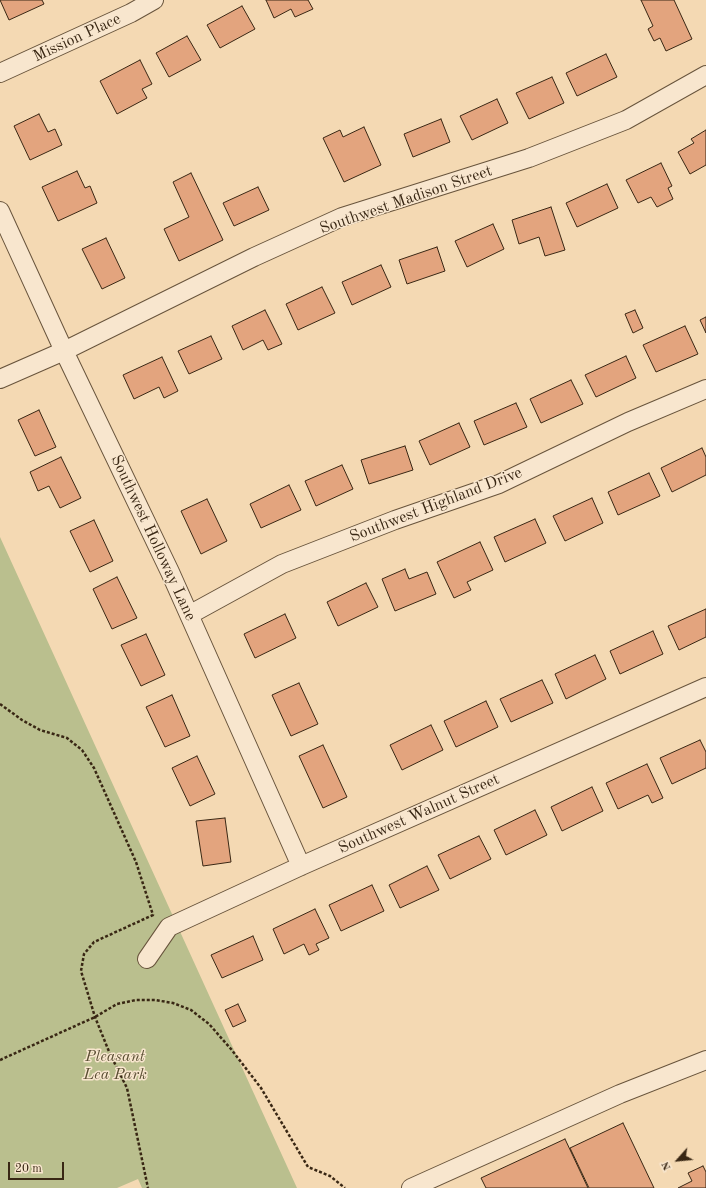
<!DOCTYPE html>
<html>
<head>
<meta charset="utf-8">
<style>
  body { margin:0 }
  #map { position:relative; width:706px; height:1188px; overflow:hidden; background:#f4d9b3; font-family:"Old Standard TT",serif }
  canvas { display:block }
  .north { position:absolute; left:658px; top:1140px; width:40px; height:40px; -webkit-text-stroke:3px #f8e6ce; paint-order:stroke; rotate:243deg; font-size:11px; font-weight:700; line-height:16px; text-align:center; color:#392714 }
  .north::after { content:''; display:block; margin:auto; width:14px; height:18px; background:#392714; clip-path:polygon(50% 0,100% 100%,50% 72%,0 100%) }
  .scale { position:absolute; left:8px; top:1162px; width:56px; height:18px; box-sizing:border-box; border:2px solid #392714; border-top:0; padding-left:5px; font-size:12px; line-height:14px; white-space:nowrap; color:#392714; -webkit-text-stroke:3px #f8e6ce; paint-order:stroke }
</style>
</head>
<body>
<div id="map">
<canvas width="706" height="1188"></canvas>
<div class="north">N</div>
<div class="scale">20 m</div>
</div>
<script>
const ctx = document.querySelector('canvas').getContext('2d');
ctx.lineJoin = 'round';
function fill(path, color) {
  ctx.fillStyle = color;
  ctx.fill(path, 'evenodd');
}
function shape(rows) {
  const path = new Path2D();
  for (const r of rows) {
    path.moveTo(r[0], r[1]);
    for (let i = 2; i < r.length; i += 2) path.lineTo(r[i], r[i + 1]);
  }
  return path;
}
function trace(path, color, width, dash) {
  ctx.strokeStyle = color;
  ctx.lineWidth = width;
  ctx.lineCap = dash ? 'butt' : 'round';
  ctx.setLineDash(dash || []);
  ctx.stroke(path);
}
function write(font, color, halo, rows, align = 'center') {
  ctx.font = font + ' "Old Standard TT",serif';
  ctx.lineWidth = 3;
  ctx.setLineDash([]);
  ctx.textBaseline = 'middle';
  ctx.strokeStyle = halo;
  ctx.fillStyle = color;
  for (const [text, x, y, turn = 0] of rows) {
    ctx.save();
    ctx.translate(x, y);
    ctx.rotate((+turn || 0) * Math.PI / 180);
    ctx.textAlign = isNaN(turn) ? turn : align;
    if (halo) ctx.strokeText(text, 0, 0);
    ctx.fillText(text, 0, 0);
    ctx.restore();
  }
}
const green = shape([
  [0,537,297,1188,142,1188,138,1179,117,1188,0,1188]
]);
const building = shape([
  [0,0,42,0,44,4,9,20,0,0],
  [266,0,308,0,313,9,295,17,291,9,274,18,266,0],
  [641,0,674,0,692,39,666,51,660,38,654,41,648,29,653,26,641,0],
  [242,6,255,29,220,48,207,25,242,6],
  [187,36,201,60,169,77,156,53,187,36],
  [606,54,617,77,577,96,566,73,606,54],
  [140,60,152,84,142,89,147,98,117,114,100,81,140,60],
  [552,77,564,103,529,119,516,93,552,77],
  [497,99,508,123,472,140,460,116,497,99],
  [39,114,48,132,55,129,62,145,30,160,14,126,39,114],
  [441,119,450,142,413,157,404,134,441,119],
  [364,127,381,165,344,182,323,138,340,130,343,137,364,127],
  [706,130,706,165,690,174,678,152,694,143,691,139,706,130],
  [661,163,672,186,668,188,673,199,657,207,651,197,638,203,626,180,661,163],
  [77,171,85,188,90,186,97,203,58,221,42,187,77,171],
  [191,173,223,240,179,261,164,229,189,217,173,182,191,173],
  [607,184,618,208,577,227,566,203,607,184],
  [258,187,269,210,234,226,223,203,258,187],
  [551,207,565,250,545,256,539,237,519,244,512,220,551,207],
  [493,224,504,249,467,267,455,241,493,224],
  [106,238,125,278,102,289,82,249,106,238],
  [437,247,445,271,407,284,399,260,437,247],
  [381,265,391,287,352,305,342,282,381,265],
  [322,287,335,313,298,330,286,304,322,287],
  [265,310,282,344,268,350,263,340,243,350,232,326,265,310],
  [635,310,643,328,633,333,625,314,635,310],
  [706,317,706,333,700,320,706,317],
  [685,326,698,354,656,372,643,345,685,326],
  [211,336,222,359,189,374,178,351,211,336],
  [626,356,636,378,596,397,585,375,626,356],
  [162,357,178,391,164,398,159,387,134,399,123,375,162,357],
  [571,380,583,404,541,423,530,399,571,380],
  [516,403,527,427,484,445,474,421,516,403],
  [39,410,56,447,35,456,18,420,39,410],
  [459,423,470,447,430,465,419,441,459,423],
  [405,446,413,470,369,484,361,460,405,446],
  [702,448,706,457,706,475,672,492,661,468,702,448],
  [61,457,81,498,60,508,49,486,38,491,30,472,61,457],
  [342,465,353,489,316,506,305,481,342,465],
  [649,473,660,496,618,515,608,492,649,473],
  [289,485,301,510,261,528,250,504,289,485],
  [592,498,603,523,565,541,553,516,592,498],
  [207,499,227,541,201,554,181,511,207,499],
  [535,519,546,543,505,562,494,537,535,519],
  [94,520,113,561,90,572,70,531,94,520],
  [480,542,493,570,467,582,471,590,454,598,437,562,480,542],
  [405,569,409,579,427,572,436,594,395,611,382,579,405,569],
  [117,577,137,618,112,629,93,589,117,577],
  [366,583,378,607,338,626,327,602,366,583],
  [706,609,706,637,679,650,668,626,706,609],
  [285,614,296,638,255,658,244,634,285,614],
  [653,631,663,654,620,674,610,651,653,631],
  [146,634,165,675,141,686,121,645,146,634],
  [595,655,606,679,566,699,555,674,595,655],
  [542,680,553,703,511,722,500,699,542,680],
  [299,683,318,724,291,736,272,695,299,683],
  [172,695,190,736,165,747,146,707,172,695],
  [486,701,498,727,456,747,444,721,486,701],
  [431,725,443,750,402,770,390,745,431,725],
  [700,740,706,752,706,768,672,784,660,758,700,740],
  [323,745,347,797,323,808,299,756,323,745],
  [197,756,215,794,190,806,172,768,197,756],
  [647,764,663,798,652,803,648,795,618,809,606,783,647,764],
  [592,787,603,811,562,831,551,807,592,787],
  [535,810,547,835,506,855,494,830,535,810],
  [225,818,231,862,203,866,196,821,225,818],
  [479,836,491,859,450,879,438,855,479,836],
  [427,866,439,890,400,908,389,885,427,866],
  [372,885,384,911,341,931,329,905,372,885],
  [315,909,329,938,316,944,319,950,309,955,304,944,284,954,273,929,315,909],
  [253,936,263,960,222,978,211,955,253,936],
  [238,1004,246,1021,233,1027,225,1010,238,1004],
  [623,1123,654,1188,589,1188,570,1148,623,1123],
  [565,1139,588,1188,486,1188,481,1178,565,1139],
  [703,1166,706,1172,706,1188,678,1188,692,1181,688,1173,703,1166]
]);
const path = shape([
  [0,704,22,720,40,730,67,738,82,750,94,768,136,862,153,915,94,942,84,954,81,971,95,1017,110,1054,127,1088,148,1188],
  [0,1060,95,1017,117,1004,136,1000,155,1000,173,1003,191,1010,209,1024,231,1049,261,1088,308,1167,330,1176,345,1188]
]);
const minor = shape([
  [0,73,131,13,154,0],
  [0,211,64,351,170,572,301,866],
  [0,379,64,351,254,257,342,217,529,158,626,120,706,75],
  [189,615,282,564,395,520,499,484,628,422,706,389],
  [147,959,169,927,301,866,706,687],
  [411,1188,620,1094,706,1060]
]);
const streetNames = [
  ["Mission Place",77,38,-25],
  ["Southwest Madison Street",406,200,-19],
  ["Southwest Highland Drive",436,505,-21],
  ["Southwest Holloway Lane",153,538,65],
  ["Southwest Walnut Street",419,814,-24]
];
const parkNames = [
  ["Pleasant",115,1057],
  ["Lea Park",115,1075]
];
fill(green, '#babf8e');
fill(building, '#e3a47e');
trace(building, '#392714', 1);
trace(minor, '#68543c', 20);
trace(path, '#392714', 2.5, [3, 2]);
trace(minor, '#f8e6ce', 18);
write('16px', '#392714', '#f8e6ce', streetNames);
write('italic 16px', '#594d32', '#f8e6ce', parkNames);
</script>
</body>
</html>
